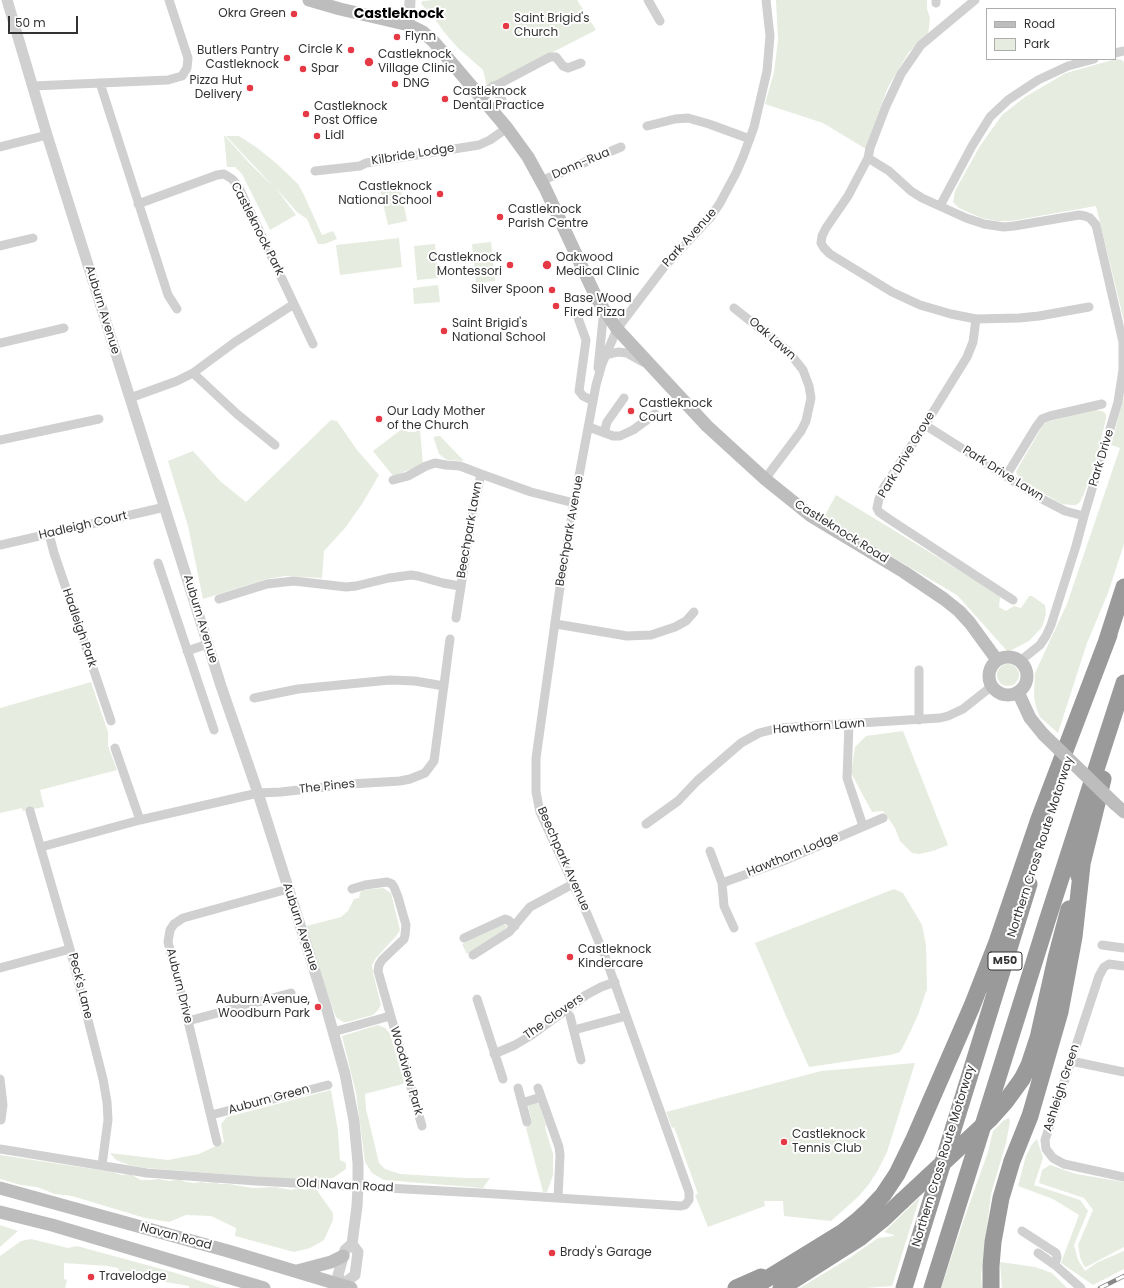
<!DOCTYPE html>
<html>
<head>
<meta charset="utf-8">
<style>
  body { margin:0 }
  #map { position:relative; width:1124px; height:1288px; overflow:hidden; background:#fff; font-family:Poppins,sans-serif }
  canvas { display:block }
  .legend { position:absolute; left:986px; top:8px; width:130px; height:52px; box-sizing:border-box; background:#fff; border:1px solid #adadad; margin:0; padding:5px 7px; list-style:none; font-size:12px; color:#333 }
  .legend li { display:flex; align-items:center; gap:8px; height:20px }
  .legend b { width:20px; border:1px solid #adadad }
  .scale { position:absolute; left:8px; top:16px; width:70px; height:18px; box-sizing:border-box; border:2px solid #333; border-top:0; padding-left:5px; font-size:12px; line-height:14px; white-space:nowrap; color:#333; -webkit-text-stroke:3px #fff; paint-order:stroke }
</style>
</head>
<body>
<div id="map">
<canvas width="1124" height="1288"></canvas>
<ul class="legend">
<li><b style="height:5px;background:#bdbdbd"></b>Road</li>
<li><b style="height:11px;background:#e6ecdf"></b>Park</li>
</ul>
<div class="scale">50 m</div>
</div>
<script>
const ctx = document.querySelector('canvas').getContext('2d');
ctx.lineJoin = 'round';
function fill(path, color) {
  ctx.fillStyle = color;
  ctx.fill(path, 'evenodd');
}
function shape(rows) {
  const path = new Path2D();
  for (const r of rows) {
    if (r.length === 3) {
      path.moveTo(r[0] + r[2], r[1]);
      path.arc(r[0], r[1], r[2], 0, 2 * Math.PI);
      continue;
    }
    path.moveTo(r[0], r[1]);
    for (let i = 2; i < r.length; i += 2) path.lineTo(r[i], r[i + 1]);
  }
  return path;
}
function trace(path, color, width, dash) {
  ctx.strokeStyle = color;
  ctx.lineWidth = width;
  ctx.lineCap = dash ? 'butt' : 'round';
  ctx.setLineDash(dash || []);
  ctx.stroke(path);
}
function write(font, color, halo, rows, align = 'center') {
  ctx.font = font + ' Poppins,sans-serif';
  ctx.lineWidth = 4;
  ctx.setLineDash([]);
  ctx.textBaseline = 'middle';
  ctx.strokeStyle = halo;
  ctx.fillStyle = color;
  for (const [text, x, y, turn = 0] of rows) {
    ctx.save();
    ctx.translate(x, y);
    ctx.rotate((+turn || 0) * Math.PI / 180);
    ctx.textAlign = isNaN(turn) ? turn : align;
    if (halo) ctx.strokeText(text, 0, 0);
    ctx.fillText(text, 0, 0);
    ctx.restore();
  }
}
const green = shape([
  [434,0,577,0,596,30,487,86,483,70,458,48,444,32,432,15,421,4,422,1],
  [776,0,927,0,927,9,930,18,928,35,909,52,888,87,870,136,866,149,823,123,765,104,774,72,778,40],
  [1116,59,1122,60,1124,62,1124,321,1096,206,1011,221,997,221,981,218,959,208,953,202,955,191,980,146,1002,115,1025,97,1066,73],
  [224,135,250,164,274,187,226,136,239,136,256,147,276,163,298,184,304,195,322,235,333,231,337,239,325,244,318,244,307,219,297,212,275,187,296,215,270,230,242,174,235,167,227,167],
  [400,186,407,221,388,225,380,190],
  [399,238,402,267,340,275,336,245],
  [491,242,495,281,476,283,472,244],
  [435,244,438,278,417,280,414,246],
  [438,285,440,302,414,304,413,288],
  [1124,397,1124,544,1108,593,1087,643,1058,733,1040,717,1036,707,1034,697,1035,673,1067,604,1120,448,1111,445],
  [1094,410,1102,411,1106,414,1106,419,1096,460,1084,494,1080,502,1076,505,1072,505,1062,504,1020,480,1016,472,1018,468,1043,425,1047,422],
  [331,420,337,421,357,450,379,475,362,504,345,528,324,551,322,578,285,576,267,579,203,599,188,526,168,461,193,451,220,481,246,502],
  [402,429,408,432,415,432,420,429,423,465,403,472,394,477,373,451],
  [437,436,440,436,464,461,447,460,439,454,434,439,434,437],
  [836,495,995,592,1000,597,999,607,1006,611,1014,606,1021,608,1029,596,1032,596,1045,605,1046,614,1042,627,1029,641,1008,652,957,595,824,517],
  [1008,675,11],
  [91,682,108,732,108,746,117,770,40,790,44,807,23,811,22,808,0,813,0,708],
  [903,731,948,845,933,851,919,854,912,853,900,841,895,828,883,811,872,812,851,773,855,747,866,736],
  [383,888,391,893,400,930,397,935,376,958,372,965,373,973,381,1005,378,1010,373,1015,347,1022,343,1022,336,1017,303,927,341,917,348,911,354,899,359,898,360,893,362,890],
  [894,889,903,893,922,925,926,945,927,989,918,1015,905,1043,900,1052,890,1055,809,1067,786,1016,755,943],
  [504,924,507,926,504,931,467,954,462,944],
  [378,1025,385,1028,390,1034,404,1082,403,1084,365,1094,366,1109,379,1163,385,1169,400,1174,465,1178,490,1178,483,1188,384,1180,372,1173,365,1162,356,1093,342,1036],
  [915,1063,887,1152,878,1170,869,1184,859,1196,831,1221,784,1216,783,1201,764,1201,765,1206,708,1227,695,1195,698,1194,674,1127,672,1128,666,1112,821,1071],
  [331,1090,338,1131,340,1160,346,1163,346,1169,333,1178,298,1180,146,1168,129,1165,116,1160,110,1153,168,1160,199,1154,224,1142,221,1124,227,1117],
  [537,1102,539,1104,546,1125,545,1127,553,1154,553,1175,547,1192,543,1192,526,1128,532,1123,528,1106],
  [1009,1118,1010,1122,1006,1143,991,1194,981,1275,982,1288,941,1288,964,1219,988,1152,993,1131,1004,1120],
  [1037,1139,1043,1158,1034,1185,1080,1200,1088,1211,1074,1245,1078,1260,1085,1271,1098,1262,1124,1251,1124,1269,1093,1285,1061,1263,1079,1215,1053,1199,1018,1186,1026,1156,1032,1144],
  [0,1155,113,1172,121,1175,130,1174,141,1180,151,1180,158,1179,170,1181,179,1179,186,1182,194,1183,201,1182,207,1183,215,1182,220,1184,229,1184,253,1188,275,1187,291,1190,298,1188,306,1190,310,1188,316,1189,333,1213,333,1220,324,1240,310,1248,294,1252,235,1236,236,1228,211,1216,186,1215,169,1222,145,1218,72,1196,55,1194,37,1187,21,1185,0,1179],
  [1050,1165,1076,1174,1124,1182,1124,1247,1086,1267,1084,1266,1080,1257,1078,1245,1093,1210,1084,1198,1039,1183,1042,1170],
  [920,1197,892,1286,866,1288,800,1288,851,1257,878,1238,894,1236,894,1235,884,1232],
  [0,1225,18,1231,0,1247],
  [31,1239,68,1248,77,1246,176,1273,221,1288,189,1288,189,1286,120,1274,118,1268,108,1266,64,1263,64,1279,67,1280,65,1288,0,1288,0,1256,21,1241],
  [1000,1262,1035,1267,1052,1273,1067,1288,1002,1288]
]);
const minor = shape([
  [648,0,660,21],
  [936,0,936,3],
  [975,0,921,45,901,74,886,106,870,148,868,158,848,196,826,228,822,236,821,243,824,248,830,254,892,292,920,305,951,314,976,319,1019,318,1039,316,1089,307],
  [1115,53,1124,51],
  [100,83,168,295,177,309],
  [33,86,168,80,182,76,187,68,188,58,169,0],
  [493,86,502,100],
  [478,95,550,57,556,57,563,66,568,68,581,63],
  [647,126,675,119,688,118,709,124,750,139],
  [0,147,47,135],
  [868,158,889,171,911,191,922,198,966,218,984,224,1004,227,1014,226,1079,215,1085,216,1090,218,1096,225,1123,342,1123,370,1118,402,1084,516,1076,546,1051,625,1046,636,1040,645,1020,661],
  [315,171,360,166,366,163,479,145,490,140,507,128],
  [541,181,621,147],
  [138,204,217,175,224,174,232,179,238,186,256,224,313,344],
  [940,206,972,146,990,117,1008,100,1038,80,1068,66,1094,59],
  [0,246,33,238],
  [734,308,788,351,803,370,809,386,811,398,806,421,801,431,765,479],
  [577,315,586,340,579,391,583,396,593,401],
  [976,319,973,342,967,357,925,425,883,489,879,499,877,508,879,512,889,519,1013,600],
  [0,343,64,328],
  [606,355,618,352,627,353,643,362],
  [598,368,603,319,602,309],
  [193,373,237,414,275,445],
  [130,398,177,381,193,373,235,342,294,304],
  [925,425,1042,499,1065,511,1084,516],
  [589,427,613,436,620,436,633,430,655,414],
  [604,433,607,422,624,398],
  [0,440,99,419],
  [1006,476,1036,427,1042,419,1050,416,1102,404],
  [393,480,408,476,426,466,435,463,446,465,460,466,481,474],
  [49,534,54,553,111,721],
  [0,545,165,507],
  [158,563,214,730],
  [219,599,267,584,294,581,346,587,356,586,389,578,411,575,418,576,443,583,460,586],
  [456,618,472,516,481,474,531,492,574,503],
  [556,624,627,636,651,635,675,627,686,621,694,612],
  [187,651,208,644],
  [254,698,298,689,390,680,415,681,444,686],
  [919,720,919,670],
  [849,724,847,778,863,826],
  [115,748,140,820],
  [30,811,70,949,103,1079,107,1102,108,1120,102,1165],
  [646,824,678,801,697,781,741,743,759,733,779,728,940,718,948,716,963,709,992,686],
  [41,847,140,820,258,793,281,792,351,784,400,781,410,779,425,773,434,761,450,639],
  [710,851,722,883,724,906,734,928],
  [722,883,783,861,883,818],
  [352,889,365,885,387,882,392,884,394,887,398,897,406,925,405,935,404,939,382,960,379,965,378,971,422,1126],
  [464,938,505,919,508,920,515,926],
  [1102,945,1124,948],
  [473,955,509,932,530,907,573,884],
  [1124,966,1109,964,1104,967,1099,976,1045,1140,1046,1149,1053,1158,1064,1164,1124,1177],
  [0,968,70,949],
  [477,999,503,1079],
  [570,1016,581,1060],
  [188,1021,291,993],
  [574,1030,626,1016],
  [333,1032,390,1016],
  [494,1054,515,1045,530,1036,586,995,601,987,615,982],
  [1071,1061,1124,1072],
  [0,1079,3,1105,1,1120],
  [518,1088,527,1122],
  [538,1088,559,1147,560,1155,558,1198],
  [522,1103,541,1097],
  [211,1115,328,1085],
  [217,1142,189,1025,168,942,170,930,174,924,183,918,288,889],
  [0,1149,147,1173,256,1181,480,1193,681,1206,685,1205,689,1200,689,1192,606,959,588,916,540,812,536,792,536,758,559,594,574,503,596,385,602,364,617,329,664,267,710,218,720,203,736,173,743,157,754,127,767,71,770,36,766,0],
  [1022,1231,1056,1253,1057,1257,1055,1265],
  [1038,1253,1055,1265,1081,1288]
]);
const tertiary = shape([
  [7,0,47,135,130,398,221,686,258,793,327,1010,345,1074,354,1121,358,1163,358,1187,357,1206,352,1244,345,1250,338,1275,342,1285,355,1275,358,1252,352,1244],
  [409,25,410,0]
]);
const secondary = shape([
  [309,0,340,9,409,25,423,32,434,42,507,128,528,157,545,188,597,299,617,329,707,426,765,479,811,516,904,572,944,599,959,611,970,623,997,660],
  [1008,676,19],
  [1018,692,1030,718,1043,734],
  [1115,804,1124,812],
  [0,1188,228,1251,351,1288],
  [0,1212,52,1225,264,1288],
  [297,1271,331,1262,343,1256]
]);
const motorway = shape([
  [1105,646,1124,587],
  [1079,876,1103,779],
  [1022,1079,1029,1065,1038,1038,1056,958,1069,909],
  [736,1288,761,1277],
  [752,1288,843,1232,857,1221,869,1210,883,1195,897,1174,914,1139,972,1006,997,942,1039,819,1109,635],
  [781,1288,861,1237,882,1220,902,1201],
  [904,1288,1029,884],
  [932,1288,1047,921,1124,683],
  [991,1288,991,1266,993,1242,1001,1198,1012,1161,1030,1116,1060,1012,1074,937,1082,865]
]);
const rail = shape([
  [1100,1288,1124,1276]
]);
const secondaryBridge = shape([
  [1043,734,1115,804]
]);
const motorwayBridge = shape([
  [902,1201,990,1119,1006,1101,1022,1079]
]);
const markers = [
  [294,14,4,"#e63946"],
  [506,26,4,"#e63946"],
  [397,37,4,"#e63946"],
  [351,50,4,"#e63946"],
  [287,58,4,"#e63946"],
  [369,62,5,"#e63946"],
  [303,69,4,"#e63946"],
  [395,84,4,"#e63946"],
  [250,88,4,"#e63946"],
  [445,99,4,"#e63946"],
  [306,114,4,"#e63946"],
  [317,136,4,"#e63946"],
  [440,194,4,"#e63946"],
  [500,217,4,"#e63946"],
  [510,265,4,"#e63946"],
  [547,265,5,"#e63946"],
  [552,290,4,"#e63946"],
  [556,306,4,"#e63946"],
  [444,331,4,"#e63946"],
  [631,411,4,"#e63946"],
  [379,419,4,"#e63946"],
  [570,957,4,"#e63946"],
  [318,1007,4,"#e63946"],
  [784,1142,4,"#e63946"],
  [552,1253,4,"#e63946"],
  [91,1277,4,"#e63946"]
];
const shields = [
  [1005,961,34]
];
const shieldNames = [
  ["M50",1005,961]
];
const poiNames = [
  ["Okra Green",286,14,"right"],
  ["Saint Brigid's",514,19],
  ["Church",514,33],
  ["Flynn",405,37],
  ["Circle K",343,50,"right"],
  ["Butlers Pantry",279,51,"right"],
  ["Castleknock",279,65,"right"],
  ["Castleknock",378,55],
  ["Village Clinic",378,69],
  ["Spar",311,69],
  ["Pizza Hut",242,81,"right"],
  ["Delivery",242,95,"right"],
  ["DNG",403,84],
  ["Castleknock",453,92],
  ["Dental Practice",453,106],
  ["Castleknock",314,107],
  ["Post Office",314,121],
  ["Lidl",325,136],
  ["Castleknock",432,187,"right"],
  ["National School",432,201,"right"],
  ["Castleknock",508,210],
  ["Parish Centre",508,224],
  ["Castleknock",502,258,"right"],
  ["Montessori",502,272,"right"],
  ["Oakwood",556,258],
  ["Medical Clinic",556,272],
  ["Silver Spoon",544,290,"right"],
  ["Base Wood",564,299],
  ["Fired Pizza",564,313],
  ["Saint Brigid's",452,324],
  ["National School",452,338],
  ["Castleknock",639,404],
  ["Court",639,418],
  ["Our Lady Mother",387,412],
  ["of the Church",387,426],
  ["Castleknock",578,950],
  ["Kindercare",578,964],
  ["Auburn Avenue,",310,1000,"right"],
  ["Woodburn Park",310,1014,"right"],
  ["Castleknock",792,1135],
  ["Tennis Club",792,1149],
  ["Brady's Garage",560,1253],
  ["Travelodge",99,1277]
];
const streetNames = [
  ["Kilbride Lodge",413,155,-9],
  ["Donn-Rua",581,164,-23],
  ["Castleknock Park",257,229,63],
  ["Park Avenue",690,238,-48],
  ["Auburn Avenue",102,310,73],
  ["Oak Lawn",772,339,41],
  ["Park Drive Grove",907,455,-59],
  ["Park Drive",1102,458,-73],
  ["Park Drive Lawn",1003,474,32],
  ["Hadleigh Court",83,526,-13],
  ["Beechpark Lawn",470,530,-80],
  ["Beechpark Avenue",570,531,-80],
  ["Castleknock Road",841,532,32],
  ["Auburn Avenue",200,619,73],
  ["Hadleigh Park",79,628,71],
  ["Hawthorn Lawn",819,727,-4],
  ["The Pines",327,787,-6],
  ["Northern Cross Route Motorway",1041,847,-72],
  ["Hawthorn Lodge",793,855,-22],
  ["Beechpark Avenue",563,859,66],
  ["Auburn Avenue",300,927,72],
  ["Peck's Lane",80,986,76],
  ["Auburn Drive",179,986,76],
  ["The Clovers",554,1017,-35],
  ["Woodview Park",406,1071,74],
  ["Ashleigh Green",1062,1088,-72],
  ["Auburn Green",269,1100,-15],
  ["Northern Cross Route Motorway",944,1156,-73],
  ["Old Navan Road",345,1186,3],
  ["Navan Road",176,1237,15]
];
const quarterNames = [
  ["Castleknock",399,14]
];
fill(green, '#e6ecdf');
trace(minor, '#d0d0d0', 9);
trace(tertiary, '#d0d0d0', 11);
trace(secondary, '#bdbdbd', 13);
trace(motorway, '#9a9a9a', 17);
trace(rail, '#888', 4.5);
trace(rail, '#fff', 3, [9]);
trace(secondaryBridge, '#bdbdbd', 13);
trace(motorwayBridge, '#9a9a9a', 17);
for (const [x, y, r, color] of markers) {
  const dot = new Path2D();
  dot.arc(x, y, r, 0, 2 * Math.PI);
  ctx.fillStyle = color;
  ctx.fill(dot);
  trace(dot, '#fff', 1.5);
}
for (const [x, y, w] of shields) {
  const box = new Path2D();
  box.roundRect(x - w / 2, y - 9, w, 18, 3);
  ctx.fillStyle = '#fff';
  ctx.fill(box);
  trace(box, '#333', 1);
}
write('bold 11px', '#333', null, shieldNames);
write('12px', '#333', '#fff', poiNames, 'left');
write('12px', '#333', '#fff', streetNames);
write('bold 14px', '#000', '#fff', quarterNames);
</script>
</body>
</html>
